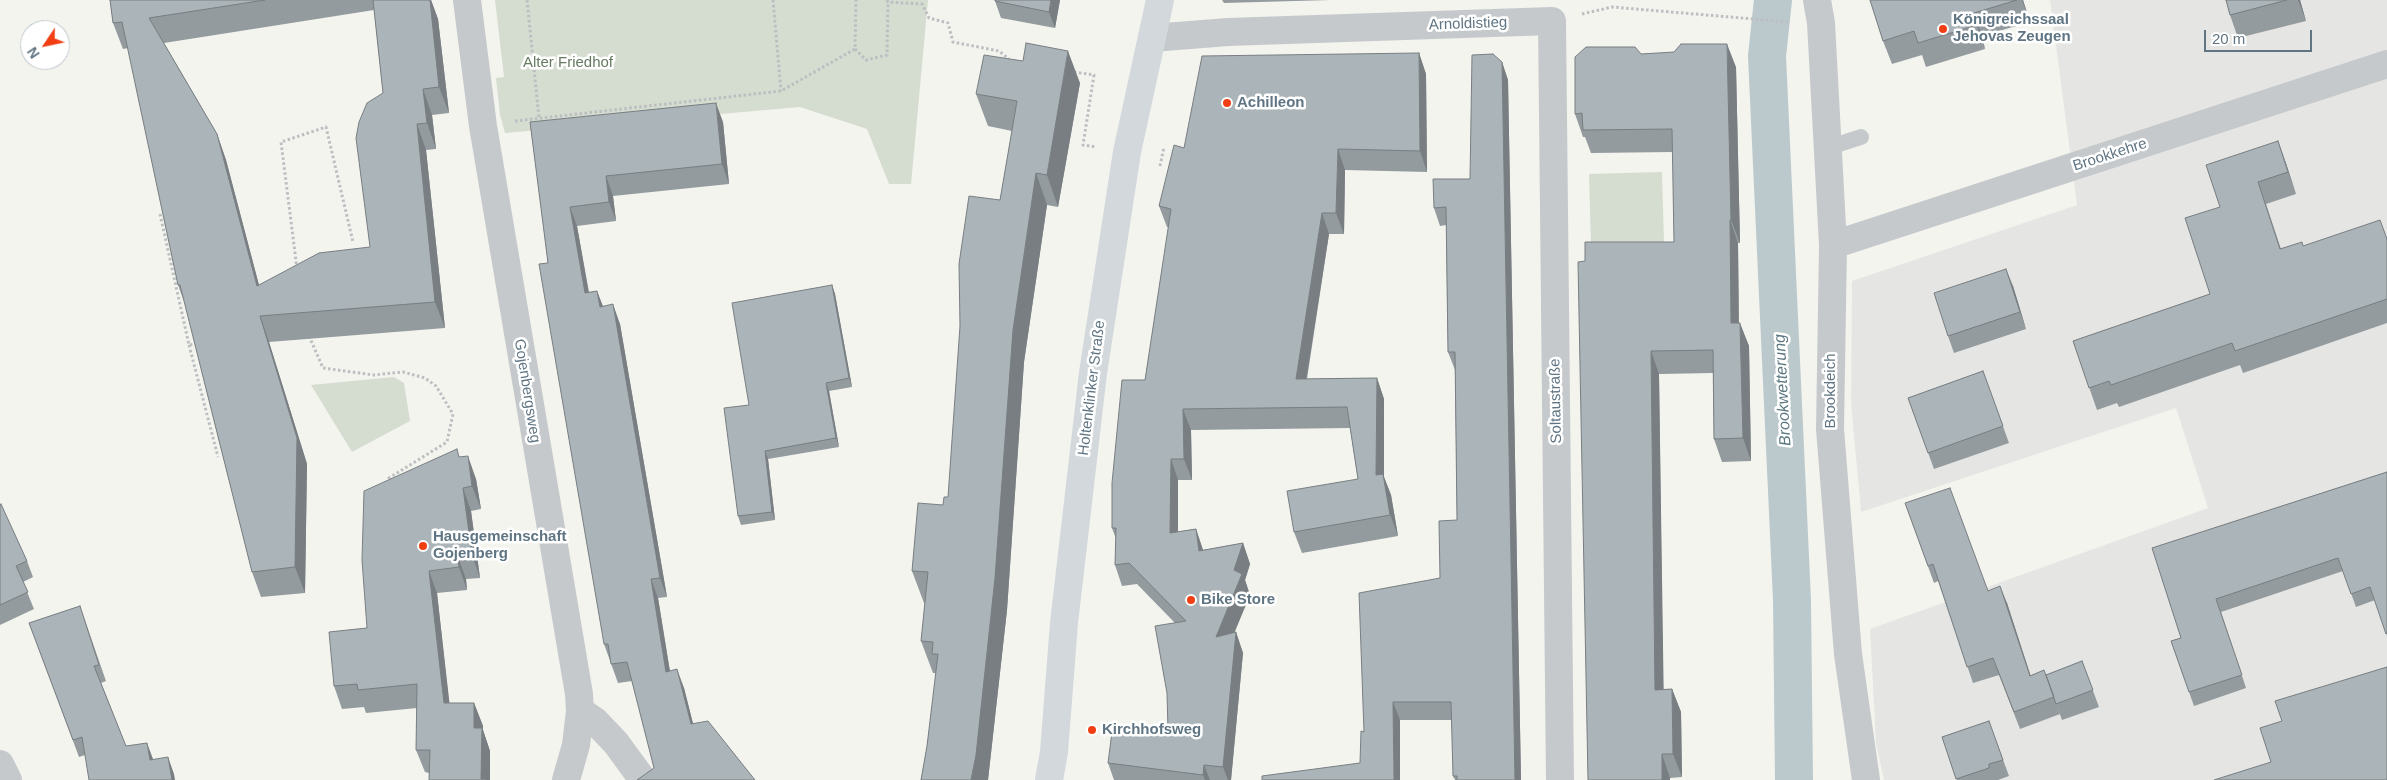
<!DOCTYPE html>
<html>
<head>
<meta charset="utf-8">
<style>
  body { margin:0 }
  #map { position:relative; width:2387px; height:780px; overflow:hidden; background:#f4f4ef; font-family:Arial,sans-serif }
  canvas { display:block }
  .north { position:absolute; left:20px; top:20px; width:50px; height:50px; box-sizing:border-box; background:#fff; border:1px solid #bfc8cd; border-radius:50%; rotate:236deg; font-size:14px; font-weight:700; line-height:20px; text-align:center; color:#607583 }
  .north::after { content:''; display:block; margin:auto; width:18px; height:22px; background:#f13e13; clip-path:polygon(50% 0,100% 100%,50% 72%,0 100%) }
  .scale { position:absolute; left:2204px; top:30px; width:108px; height:22px; box-sizing:border-box; border:2px solid #607583; border-top:0; padding-left:6px; font-size:15px; line-height:18px; white-space:nowrap; color:#607583; -webkit-text-stroke:4px #fff; paint-order:stroke }
</style>
</head>
<body>
<div id="map">
<canvas width="2387" height="780"></canvas>
<div class="north">N</div>
<div class="scale">20 m</div>
</div>
<script>
const ctx = document.querySelector('canvas').getContext('2d');
ctx.lineJoin = 'round';
function fill(path, color) {
  ctx.fillStyle = color;
  ctx.fill(path, 'evenodd');
}
function shape(rows) {
  const path = new Path2D();
  for (const r of rows) {
    path.moveTo(r[0], r[1]);
    for (let i = 2; i < r.length; i += 2) path.lineTo(r[i], r[i + 1]);
  }
  return path;
}
function trace(path, color, width, dash) {
  ctx.strokeStyle = color;
  ctx.lineWidth = width;
  ctx.lineCap = dash ? 'butt' : 'round';
  ctx.setLineDash(dash || []);
  ctx.stroke(path);
}
function write(font, color, halo, rows, align = 'center') {
  ctx.font = font + ' Arial,sans-serif';
  ctx.lineWidth = 5;
  ctx.setLineDash([]);
  ctx.textBaseline = 'middle';
  ctx.strokeStyle = halo;
  ctx.fillStyle = color;
  for (const [text, x, y, turn = 0] of rows) {
    ctx.save();
    ctx.translate(x, y);
    ctx.rotate((+turn || 0) * Math.PI / 180);
    ctx.textAlign = isNaN(turn) ? turn : align;
    if (halo) ctx.strokeText(text, 0, 0);
    ctx.fillText(text, 0, 0);
    ctx.restore();
  }
}
const built = shape([
  [2050,0,2387,0,2387,780,1884,780,1876,743,1870,629,2208,508,2176,408,1861,512,1851,403,1852,281,2077,205]
]);
const green = shape([
  [495,0,928,0,911,184,889,184,867,129,800,107,505,133,500,115,496,78,504,77],
  [1662,172,1664,243,1591,245,1589,174],
  [394,377,404,383,410,421,352,452,311,385]
]);
const canal = shape([
  [1773,0,1767,56,1792,600,1794,780]
]);
const path = shape([
  [527,0,539,118],
  [773,0,781,91],
  [887,0,888,2,922,4,929,18,948,23,953,42,999,51,1009,59],
  [1582,14,1612,7,1789,22],
  [855,49,866,60,887,55,888,2],
  [1074,72,1094,75,1083,145,1096,147],
  [515,121,781,91,855,49,856,0],
  [1160,166,1164,147],
  [160,214,189,345,197,344],
  [297,269,281,142,326,127,353,242],
  [309,336,323,368,374,375,403,372,425,378,436,386,453,414,447,442,389,478,389,483],
  [189,345,218,457]
]);
const lane = shape([
  [1827,148,1861,137]
]);
const street = shape([
  [467,0,483,126,579,694,580,711,576,745,566,780],
  [1817,0,1821,23,1833,245,1830,429,1848,654,1866,780],
  [1152,38,1228,32,1552,21,1560,780],
  [1833,245,2387,64],
  [580,711,595,721,616,743,643,780],
  [0,764,8,780]
]);
const secondary = shape([
  [1049,780,1054,752,1064,623,1093,373,1127,152,1160,0]
]);
const wall = shape([
  [110,0,431,0,438,19,449,113,432,115,436,149,426,150,445,328,269,342,307,464,305,593,261,597,252,572,185,304,178,285,128,48,123,49,113,23],
  [374,10,383,93,370,247,259,285,226,160,217,134,164,43],
  [995,0,1060,0,1055,28,1001,18,995,1],
  [1222,0,1331,0,1224,3],
  [1870,0,2023,0,2030,22,1982,36,1985,49,1926,67,1922,55,1892,64,1883,41],
  [2226,0,2300,0,2306,21,2238,38,2230,15],
  [1419,53,1426,74,1427,172,1345,170,1344,234,1329,234,1307,379,1377,378,1384,399,1384,477,1391,495,1398,536,1302,553,1294,532,1358,479,1350,428,1191,430,1192,480,1178,480,1178,532,1196,529,1203,550,1243,543,1250,564,1245,580,1250,595,1234,632,1236,632,1243,653,1231,780,1114,780,1108,763,1168,730,1175,623,1137,584,1122,586,1115,565,1116,539,1112,528,1145,380,1169,227,1167,227,1159,206,1184,148],
  [1641,54,1736,67,1740,243,1738,243,1739,323,1749,346,1751,461,1722,462,1714,439,1713,373,1659,374,1663,689,1672,689,1681,712,1682,777,1670,778,1670,780,1588,780,1585,261,1674,242,1673,152,1591,153,1585,137,1583,137,1575,114],
  [1502,62,1508,80,1521,780,1455,780,1453,776,1452,720,1400,720,1360,763,1364,732,1440,578,1457,520,1455,370,1448,352,1446,225,1440,226,1434,208,1470,179],
  [1080,83,1058,207,1047,205,1024,362,1007,610,988,780,921,780,927,746,936,673,933,673,921,641,925,603,924,603,912,571,943,505,948,497,1012,131,988,126,976,94],
  [530,122,723,122,729,184,613,196,616,221,577,226,589,292,597,291,603,306,620,324,667,597,658,598,670,671,684,688,693,724,654,768,632,681,618,683,604,644,548,263],
  [2278,141,2296,194,2266,204,2281,249,2387,238,2387,323,2243,373,2240,365,2119,407,2117,403,2097,410,2073,341,2210,294,2220,207],
  [832,285,835,294,852,387,829,391,839,447,768,459,775,520,741,525,738,516,749,405],
  [2013,286,2026,329,1954,353,1948,336],
  [1983,371,2009,443,1934,469,1908,398],
  [460,457,476,479,481,509,471,511,480,578,466,579,467,590,437,593,449,703,474,703,483,726,483,730,490,751,490,780,429,780,429,773,425,772,416,750,417,708,366,713,364,707,342,709,334,686,367,628],
  [2387,472,2387,636,2375,600,2356,607,2343,571,2221,612,2246,688,2194,706,2171,641,2181,638,2152,548],
  [1905,503,1988,591,2007,603,2030,676,2044,670,2060,714,2020,729,1999,675,1973,683,1938,581,1934,583],
  [0,505,27,561,33,577,23,582,34,609,0,625],
  [80,606,106,681,101,683,126,746,153,760,174,774,85,755,79,757,29,623],
  [2082,661,2099,707,2062,720,2046,675],
  [1989,721,2009,776,1998,780,1957,780,1942,737]
]);
const shadedWall = shape([
  [430,0,431,0,438,19,449,113,439,87],
  [1051,0,1060,0,1055,28,1049,12],
  [2022,0,2023,0,2030,22],
  [2298,0,2300,0,2306,21],
  [1974,13,1982,36,1985,49,1977,25],
  [1727,44,1736,67,1740,243,1731,220],
  [1068,51,1080,83,1058,207,1047,175],
  [1419,53,1426,74,1427,172,1420,151],
  [1502,62,1508,80,1521,780,1515,780],
  [423,89,432,115,436,149,427,123],
  [716,103,723,122,729,184,722,164],
  [417,124,426,150,445,328,435,302],
  [217,134,226,160,266,312,257,286],
  [2278,141,2286,163,2296,194,2288,172],
  [1338,149,1345,170,1344,234,1336,213],
  [1036,173,1047,205,1024,362,1007,610,988,780,971,780,1013,330],
  [606,176,613,196,616,221,609,202],
  [570,207,577,226,592,312,585,293],
  [1322,213,1329,234,1303,400,1296,379],
  [1730,220,1738,243,1739,346,1731,323],
  [2006,269,2013,286,2026,329,2020,312],
  [832,285,835,294,852,387,849,378],
  [597,291,604,310,600,307],
  [613,304,620,324,667,597,660,578],
  [260,316,269,342,307,464,305,593,295,567],
  [1740,323,1749,346,1751,461,1743,438],
  [1651,351,1659,374,1664,713,1655,690],
  [1377,378,1384,399,1384,477,1391,495,1398,536,1376,475],
  [826,383,829,391,839,447,836,438],
  [1183,409,1191,430,1192,480,1184,459],
  [765,451,768,459,775,520,772,512],
  [468,456,476,479,481,509,472,486],
  [1171,459,1178,480,1178,554,1170,533],
  [463,488,471,511,480,578,472,555],
  [1196,529,1203,550,1199,551],
  [1243,543,1250,564,1245,580,1250,595,1224,658,1216,637,1234,570],
  [458,557,466,579,467,590,459,567],
  [429,571,437,593,452,725,444,703],
  [651,579,658,598,673,691,666,672],
  [2000,586,2007,603,2036,692,2030,676],
  [1236,632,1243,653,1231,780,1228,780,1223,767],
  [677,669,684,688,698,743,691,724],
  [1672,689,1681,712,1682,777,1673,754],
  [1393,702,1400,720,1400,780,1394,780],
  [474,703,483,726,483,730,490,751,490,780,481,780,474,728],
  [147,743,153,759,156,777,150,760],
  [1662,754,1670,778,1670,780,1662,780],
  [168,757,174,774,175,780,172,780],
  [1204,765,1210,780,1205,780,1203,775]
]);
const building = shape([
  [110,0,265,0,149,18,217,134,257,286,319,253,370,247,356,138,359,122,367,103,383,93,373,0,430,0,439,87,423,89,427,123,417,124,435,302,260,316,297,438,295,567,252,572,180,285,178,285,122,22,113,23,110,0],
  [995,0,1051,0,1049,12,995,1,995,0],
  [1870,0,2017,0,1974,13,1977,25,1918,43,1914,31,1883,41,1870,0],
  [2226,0,2287,0,2230,15,2226,0],
  [1026,43,1068,51,1047,175,1036,173,1013,330,995,578,976,755,971,780,921,780,927,746,938,654,932,654,933,642,921,641,928,572,912,571,918,503,943,505,944,497,948,497,960,326,959,264,969,196,1000,200,1017,101,976,94,984,55,1023,61,1026,43],
  [1681,44,1727,44,1731,220,1730,220,1731,323,1740,323,1743,438,1714,439,1713,350,1651,351,1655,690,1672,689,1673,754,1662,754,1662,780,1588,780,1578,262,1585,261,1585,242,1674,242,1672,129,1583,130,1582,113,1575,114,1575,57,1586,47,1635,47,1641,54,1674,52,1681,44],
  [1419,53,1420,151,1338,149,1336,213,1322,213,1296,379,1377,378,1376,475,1383,474,1390,515,1294,532,1287,491,1358,479,1347,407,1183,409,1184,459,1171,459,1170,533,1196,529,1199,551,1243,543,1234,570,1242,574,1216,637,1236,632,1223,767,1204,765,1203,775,1108,763,1113,724,1168,730,1167,693,1155,626,1186,621,1129,563,1115,565,1116,528,1112,528,1112,483,1122,380,1145,380,1171,209,1159,206,1174,145,1184,148,1202,56,1419,53],
  [1493,54,1502,62,1515,780,1457,780,1457,776,1453,776,1451,702,1393,702,1394,780,1262,780,1262,776,1360,763,1361,731,1364,732,1359,593,1440,578,1439,521,1457,520,1455,352,1448,352,1446,207,1434,208,1433,179,1470,179,1472,55,1493,54],
  [716,103,722,164,606,176,609,202,570,207,585,293,597,291,600,307,613,304,660,578,651,579,666,672,677,669,691,724,708,721,755,780,637,780,654,768,627,662,611,664,608,644,604,644,539,264,548,263,530,122,716,103],
  [2278,141,2288,172,2258,182,2280,249,2302,242,2303,246,2380,220,2387,239,2387,299,2235,351,2232,343,2111,385,2109,381,2089,388,2073,341,2210,294,2185,218,2220,207,2206,165,2278,141],
  [2006,269,2020,312,1948,336,1934,293,2006,269],
  [832,285,849,378,826,383,836,438,765,451,772,512,738,516,724,408,749,405,732,303,832,285],
  [1983,371,2003,426,1928,453,1908,398,1983,371],
  [457,449,459,457,468,456,472,486,463,488,472,555,458,557,459,567,429,571,444,703,474,703,474,728,482,728,481,779,486,779,486,780,429,780,430,750,416,750,417,684,358,690,357,684,334,686,329,632,367,628,362,560,364,491,457,449],
  [2387,472,2387,633,2386,634,2370,587,2351,594,2338,558,2216,599,2242,675,2189,692,2171,641,2181,638,2152,548,2387,472],
  [1950,488,1988,591,2000,586,2030,676,2044,670,2054,697,2014,712,1993,658,1967,667,1933,564,1928,566,1905,503,1950,488],
  [1,504,27,561,16,566,28,592,0,605,0,505,1,504],
  [80,606,99,665,94,666,126,746,147,743,150,760,168,757,172,780,89,780,82,737,73,740,29,623,80,606],
  [2082,661,2093,690,2056,704,2046,675,2082,661],
  [2387,667,2387,780,2214,780,2271,762,2260,728,2282,721,2275,701,2387,667],
  [1989,721,2003,760,1989,764,1989,768,1956,779,1942,737,1989,721]
]);
const markers = [
  [1943,29,5,"#f13e13"],
  [1227,103,5,"#f13e13"],
  [423,546,5,"#f13e13"],
  [1191,600,5,"#f13e13"],
  [1092,730,5,"#f13e13"]
];
const poiNames = [
  ["Königreichssaal",1953,20],
  ["Jehovas Zeugen",1953,37],
  ["Achilleon",1237,103],
  ["Hausgemeinschaft",433,537],
  ["Gojenberg",433,554],
  ["Bike Store",1201,600],
  ["Kirchhofsweg",1102,730]
];
const streetNames = [
  ["Arnoldistieg",1468,24,-2],
  ["Brookkehre",2110,155,-18],
  ["Holtenklinker Straße",1092,388,-83],
  ["Gojenbergsweg",527,391,81],
  ["Brookdeich",1831,391,-90],
  ["Soltaustraße",1556,401,-91]
];
const parkNames = [
  ["Alter Friedhof",568,63]
];
const waterNames = [
  ["Brookwetterung",1783,390,-93]
];
fill(built, '#e5e5e3');
fill(green, '#d5dcd0');
trace(canal, '#bbc9cd', 38);
trace(path, '#bcbfc1', 3, [2.5, 2.5]);
trace(lane, '#c6c9cc', 16);
trace(street, '#c6c9cc', 28);
trace(secondary, '#d2d8dc', 28);
fill(wall, '#939b9e');
fill(shadedWall, '#787e81');
fill(building, '#abb4b8');
trace(building, '#787e81', 1);
for (const [x, y, r, color] of markers) {
  const dot = new Path2D();
  dot.arc(x, y, r, 0, 2 * Math.PI);
  ctx.fillStyle = color;
  ctx.fill(dot);
  trace(dot, '#fff', 2);
}
write('bold 15px', '#607583', '#fff', poiNames, 'left');
write('15px', '#607583', '#fff', streetNames);
write('15px', '#667a60', '#fff', parkNames);
write('italic 16px', '#5c7881', '#fff', waterNames);
</script>
</body>
</html>
